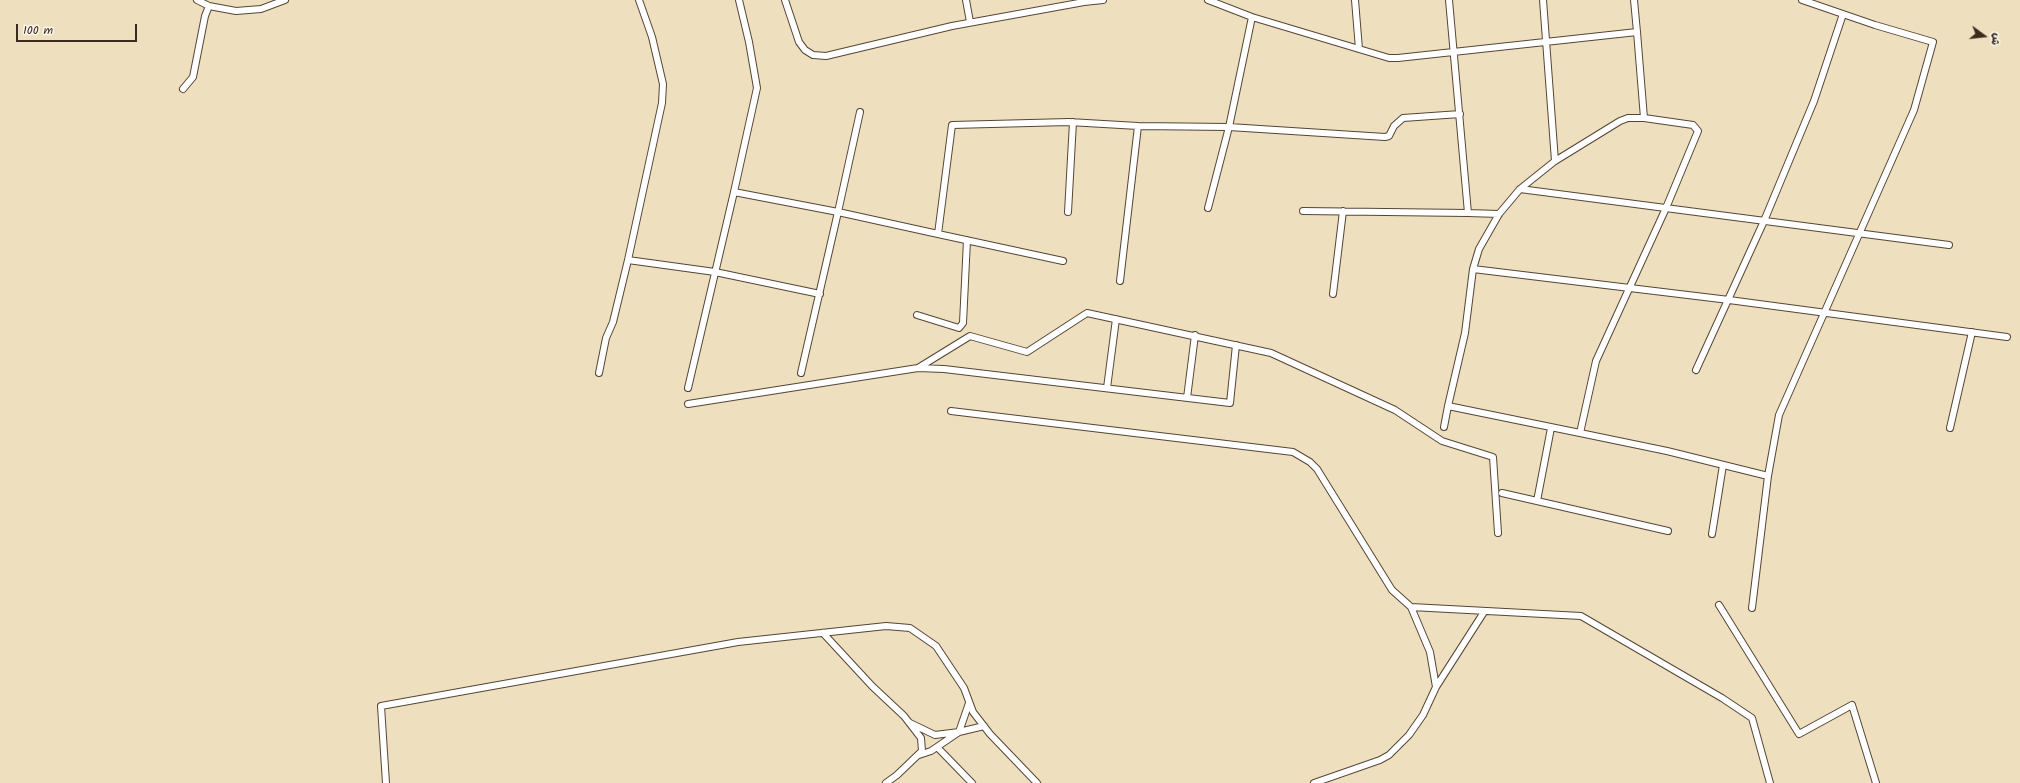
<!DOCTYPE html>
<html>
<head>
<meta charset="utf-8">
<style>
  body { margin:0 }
  #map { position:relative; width:2020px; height:783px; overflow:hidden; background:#eee0bf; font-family:Kalam,"Playpen Sans Arabic",sans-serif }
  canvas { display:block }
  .north { position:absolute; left:1964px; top:16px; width:40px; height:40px; -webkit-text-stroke:3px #fbf7ec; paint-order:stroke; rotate:105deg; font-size:11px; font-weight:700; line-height:16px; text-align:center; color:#3b2a1e }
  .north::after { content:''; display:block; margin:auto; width:14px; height:18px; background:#3b2a1e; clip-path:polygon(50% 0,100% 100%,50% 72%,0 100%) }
  .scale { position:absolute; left:16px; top:24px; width:121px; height:18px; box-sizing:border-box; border:2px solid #3b2a1e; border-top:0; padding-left:5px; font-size:12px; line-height:14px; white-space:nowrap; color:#3b2a1e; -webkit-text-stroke:3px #fbf7ec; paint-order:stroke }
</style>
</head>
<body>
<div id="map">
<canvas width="2020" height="783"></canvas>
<div class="north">ش</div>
<div class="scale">100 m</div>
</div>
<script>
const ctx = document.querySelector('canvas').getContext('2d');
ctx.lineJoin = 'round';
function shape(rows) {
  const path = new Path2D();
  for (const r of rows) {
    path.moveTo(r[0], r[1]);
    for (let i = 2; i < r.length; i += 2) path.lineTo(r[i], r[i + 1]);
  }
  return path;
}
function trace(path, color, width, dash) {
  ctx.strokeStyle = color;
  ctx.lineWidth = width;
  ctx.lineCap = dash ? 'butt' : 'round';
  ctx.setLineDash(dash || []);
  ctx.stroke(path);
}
const street = shape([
  [197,0,209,6,236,11,261,9,285,0],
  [739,0,749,42,757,88,734,192,838,212,801,373],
  [785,0,799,42,805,50,813,55,826,56,952,26,1084,2,1103,0],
  [966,0,970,22],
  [1208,0,1252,17,1389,58,1398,58,1637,32,1644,118],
  [1355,0,1359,49],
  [1543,0,1555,161],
  [1634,0,1637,32],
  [1252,17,1229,127,1385,137,1389,136,1394,126,1403,118,1460,114],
  [183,89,193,77,205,16,209,6],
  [860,112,838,212,938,234,952,125,1069,122,1138,126,1229,127,1208,208],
  [1628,118,1644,118,1693,125,1698,131,1666,208,1596,361,1580,433,1448,406,1465,333,1473,269,1479,249,1499,214,1520,189,1555,161,1620,121,1628,118],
  [1520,189,1949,245],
  [1303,211,1468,213,1449,0],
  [1068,212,1073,122],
  [1468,213,1499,214],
  [938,234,1063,261],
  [628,260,662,103,663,84,652,37,639,0],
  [1473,269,1729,300,2007,337],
  [1120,281,1138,126],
  [1333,294,1343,211],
  [917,315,959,328,963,323,967,240],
  [918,368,944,369,1230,403,1236,345],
  [1696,370,1764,221,1814,101,1843,14],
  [599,373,606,338,613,322,628,260,715,272,820,294],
  [688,388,734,192],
  [1107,388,1116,319],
  [1187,398,1195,335],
  [688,404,918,368,970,336,1027,352,1087,313,1271,353,1395,410,1442,441,1493,457,1498,533],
  [951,411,1293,452,1310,462,1317,469,1392,590,1411,607],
  [1444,427,1448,406],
  [1551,428,1537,501,1668,531],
  [1950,428,1972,332],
  [1580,433,1667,451,1768,476],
  [1502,493,1537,501],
  [1712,534,1723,465],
  [1719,605,1799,734,1852,705,1876,783],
  [1752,608,1768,476,1779,415,1914,110,1933,42,1875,25,1802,0],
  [823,633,872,686,904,716,921,738,922,751,897,775,886,783],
  [1436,687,1484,612],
  [910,723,935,735,959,732,969,703],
  [937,747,972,783],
  [919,755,931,751,959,732,984,726],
  [386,783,381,706,738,642,886,626,910,628,936,646,964,688,973,712,990,734,1037,783],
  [1314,783,1380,760,1389,755,1409,735,1423,715,1436,687,1430,652,1411,607,1581,616,1722,698,1752,718,1770,783]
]);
trace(street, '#564536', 8);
trace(street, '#fff', 6);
</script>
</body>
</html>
